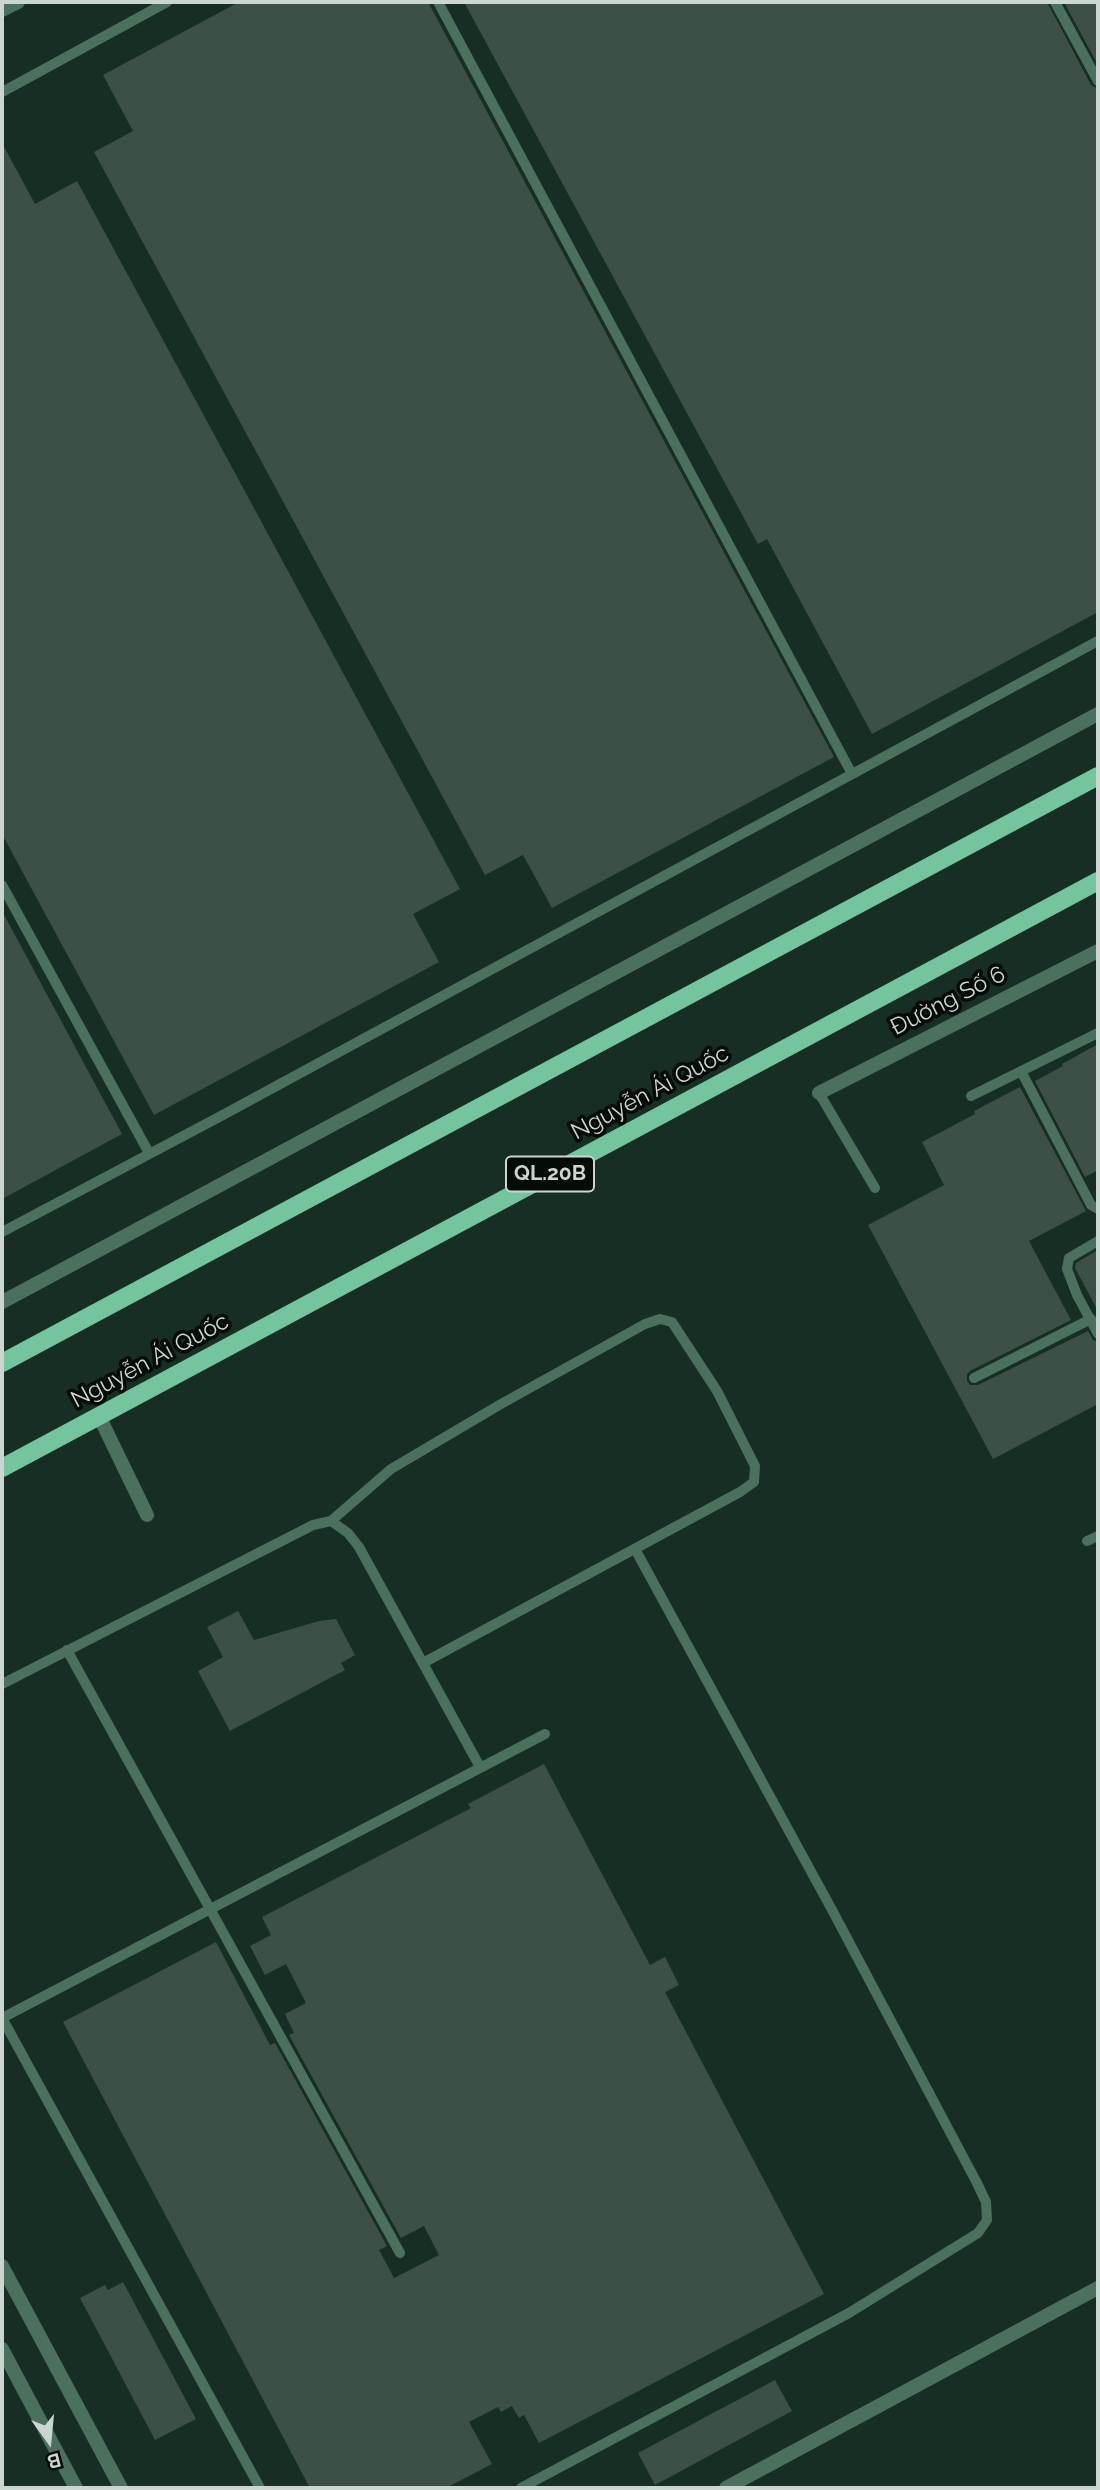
<!DOCTYPE html>
<html>
<head>
<meta charset="utf-8">
<style>
  body { margin:0 }
  #map { position:relative; width:1100px; height:2490px; overflow:hidden; background:#12231b; font-family:Raleway,sans-serif }
  canvas { display:block }
  .frame { position:absolute; inset:0; border:4px solid #ccd6d1; pointer-events:none }
  .north { position:absolute; left:14px; top:2406px; width:70px; height:70px; -webkit-text-stroke:5px #050b07; paint-order:stroke; rotate:165deg; font-size:19px; font-weight:700; line-height:28px; text-align:center; color:#ccd6d1 }
  .north::after { content:''; display:block; margin:auto; width:24px; height:32px; background:#ccd6d1; clip-path:polygon(50% 0,100% 100%,50% 72%,0 100%) }
</style>
</head>
<body>
<div id="map">
<canvas width="1100" height="2490"></canvas>
<div class="frame"></div>
<div class="north">B</div>
</div>
<script>
const ctx = document.querySelector('canvas').getContext('2d');
ctx.lineJoin = 'round';
function fill(path, color) {
  ctx.fillStyle = color;
  ctx.fill(path, 'evenodd');
}
function shape(rows) {
  const path = new Path2D();
  for (const r of rows) {
    path.moveTo(r[0], r[1]);
    for (let i = 2; i < r.length; i += 2) path.lineTo(r[i], r[i + 1]);
  }
  return path;
}
function trace(path, color, width, dash) {
  ctx.strokeStyle = color;
  ctx.lineWidth = width;
  ctx.lineCap = dash ? 'butt' : 'round';
  ctx.setLineDash(dash || []);
  ctx.stroke(path);
}
function write(font, color, halo, rows, align = 'center') {
  ctx.font = font + ' Raleway,sans-serif';
  ctx.lineWidth = 7;
  ctx.setLineDash([]);
  ctx.textBaseline = 'middle';
  ctx.strokeStyle = halo;
  ctx.fillStyle = color;
  for (const [text, x, y, turn = 0] of rows) {
    ctx.save();
    ctx.translate(x, y);
    ctx.rotate((+turn || 0) * Math.PI / 180);
    ctx.textAlign = isNaN(turn) ? turn : align;
    if (halo) ctx.strokeText(text, 0, 0);
    ctx.fillText(text, 0, 0);
    ctx.restore();
  }
}
const built = shape([
  [2,2,1098,2,1098,2488,2,2488]
]);
const building = shape([
  [239,2,428,2,834,757,552,908,523,855,485,875,94,152,133,131,103,75],
  [464,2,1047,2,1091,85,1098,89,1098,612,872,734,767,539,758,544],
  [1064,2,1098,2,1098,65],
  [2,143,35,204,77,181,460,889,413,914,439,962,154,1115,2,834],
  [2,911,122,1134,2,1199],
  [1098,1044,1098,1170,1085,1177,1035,1081,1063,1066,1062,1064],
  [1020,1087,1086,1211,1029,1241,1071,1320,970,1371,967,1374,967,1381,970,1385,978,1385,1088,1331,1093,1340,1098,1342,1098,1404,993,1459,868,1225,944,1185,922,1142,975,1114,974,1111],
  [1098,1250,1098,1311,1075,1268,1076,1263],
  [238,1611,254,1640,319,1621,336,1619,355,1655,341,1663,345,1670,230,1731,198,1671,223,1657,207,1627],
  [544,1764,650,1965,665,1957,679,1985,665,1992,824,2294,539,2443,524,2415,519,2418,512,2406,501,2412,498,2407,469,2422,492,2464,446,2488,310,2488,63,2022,216,1942,270,2045,275,2043,387,2246,379,2250,394,2278,439,2255,424,2226,401,2238,289,2035,294,2033,285,2014,306,2003,286,1964,265,1975,250,1946,271,1935,262,1917,471,1808,468,1804],
  [123,2282,196,2419,155,2440,80,2298,105,2285,108,2290],
  [775,2380,792,2411,655,2485,638,2453]
]);
const service = shape([
  [438,2,852,774],
  [1055,2,1098,81],
  [2,92,167,2],
  [2,885,149,1153],
  [1021,1071,1091,1205,1098,1209],
  [819,1093,875,1188],
  [971,1096,1098,1033],
  [2,1232,221,1116,1098,641],
  [1098,1241,1069,1258,1067,1269,1077,1295,1098,1334],
  [974,1378,1091,1319],
  [331,1521,391,1469,501,1404,645,1324,660,1319,672,1322,717,1391,755,1466,754,1482,740,1492,423,1663],
  [1087,1541,1098,1536],
  [67,1650,400,2253],
  [2,1684,313,1525,331,1521,348,1533,359,1547,480,1767],
  [2,2018,545,1734],
  [2,2018,260,2488],
  [521,2488,849,2313,978,2233,987,2220,986,2202,977,2183,831,1908,635,1549]
]);
const minor = shape([
  [2,10,18,2],
  [819,1093,1098,951],
  [2,1302,1098,714],
  [99,1416,147,1515],
  [2,2266,121,2488],
  [2,2349,76,2488],
  [726,2488,1098,2288]
]);
const primary = shape([
  [2,1363,1098,776],
  [2,1468,1098,881]
]);
const shields = [
  [550,1174,88]
];
const shieldNames = [
  ["QL.20B",550,1174]
];
const streetNames = [
  ["Đường Số 6",948,1001,-27],
  ["Nguyễn Ái Quốc",650,1093,-28],
  ["Nguyễn Ái Quốc",150,1361,-28]
];
fill(built, '#162e24');
fill(building, '#3d5046');
trace(service, '#4c705e', 10);
trace(minor, '#4c705e', 14);
trace(primary, '#74c49e', 18);
for (const [x, y, w] of shields) {
  const box = new Path2D();
  box.roundRect(x - w / 2, y - 17.5, w, 35, 5);
  ctx.fillStyle = '#050b07';
  ctx.fill(box);
  trace(box, '#ccd6d1', 2);
}
write('bold 21px', '#ccd6d1', null, shieldNames);
write('23px', '#ccd6d1', '#050b07', streetNames);
</script>
</body>
</html>
